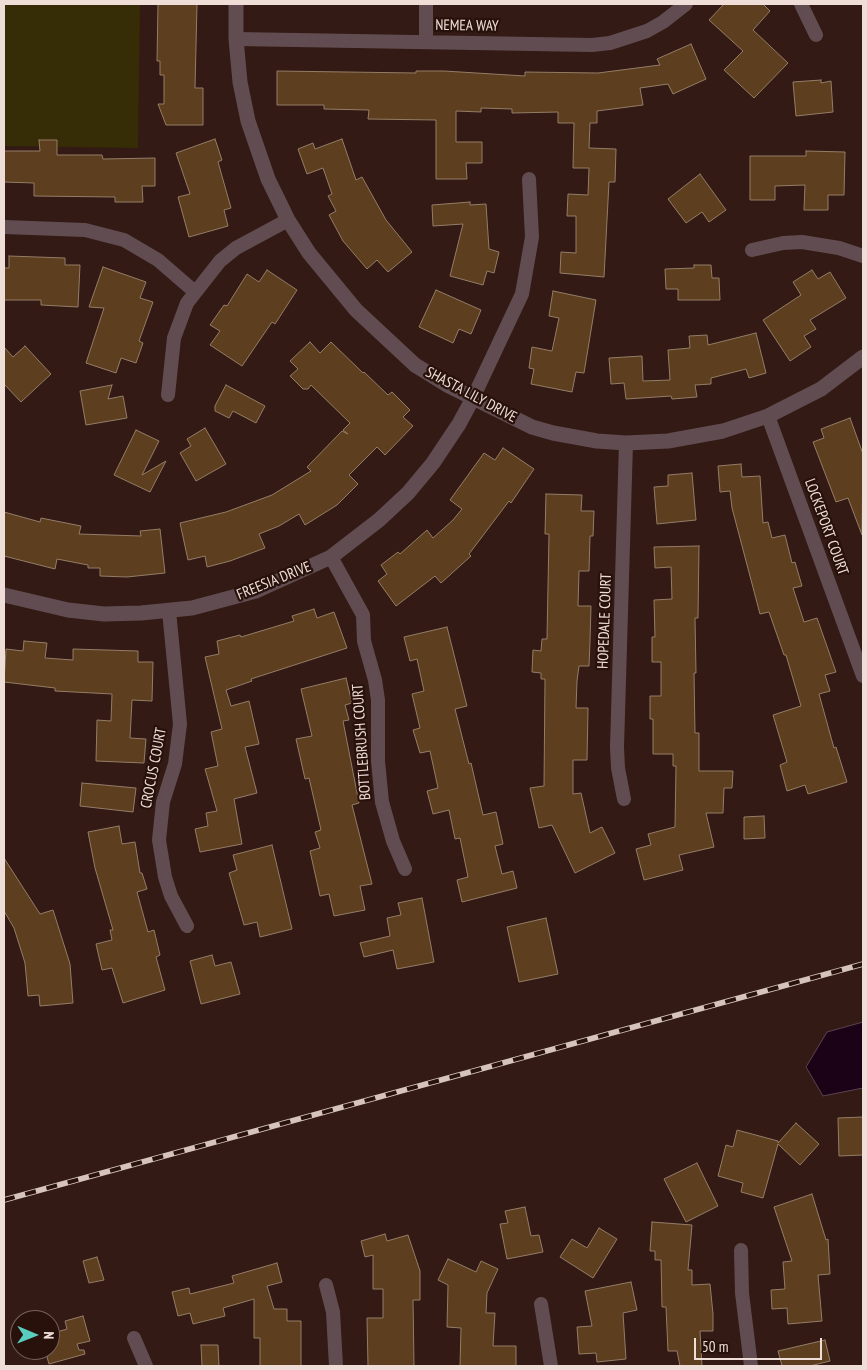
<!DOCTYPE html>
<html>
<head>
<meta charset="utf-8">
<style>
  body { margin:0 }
  #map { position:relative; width:867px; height:1370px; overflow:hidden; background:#331a14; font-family:"PT Sans Narrow",sans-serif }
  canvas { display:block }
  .frame { position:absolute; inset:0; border:5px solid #efddd8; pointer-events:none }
  .north { position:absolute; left:10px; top:1310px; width:50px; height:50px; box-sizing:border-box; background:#29110b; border:1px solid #78635d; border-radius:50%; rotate:91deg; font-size:14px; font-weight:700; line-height:20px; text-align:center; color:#efddd8 }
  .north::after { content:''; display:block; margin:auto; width:18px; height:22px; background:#59cebf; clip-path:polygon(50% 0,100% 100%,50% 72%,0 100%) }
  .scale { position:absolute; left:694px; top:1338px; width:128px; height:22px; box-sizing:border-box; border:2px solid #efddd8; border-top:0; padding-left:6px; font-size:15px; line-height:18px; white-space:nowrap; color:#efddd8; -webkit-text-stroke:4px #29110b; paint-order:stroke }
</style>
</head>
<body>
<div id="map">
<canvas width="867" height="1370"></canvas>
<div class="frame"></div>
<div class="north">N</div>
<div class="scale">50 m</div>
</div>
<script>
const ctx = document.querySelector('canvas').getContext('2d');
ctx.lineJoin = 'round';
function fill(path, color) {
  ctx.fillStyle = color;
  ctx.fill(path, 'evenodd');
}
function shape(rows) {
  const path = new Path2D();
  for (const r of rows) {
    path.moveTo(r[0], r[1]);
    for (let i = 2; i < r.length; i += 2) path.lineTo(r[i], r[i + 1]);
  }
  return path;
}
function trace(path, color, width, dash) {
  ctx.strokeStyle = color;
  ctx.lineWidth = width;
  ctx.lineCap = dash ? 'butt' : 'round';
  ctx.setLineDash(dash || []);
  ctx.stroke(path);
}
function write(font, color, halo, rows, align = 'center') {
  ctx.font = font + ' "PT Sans Narrow",sans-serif';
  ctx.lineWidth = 4.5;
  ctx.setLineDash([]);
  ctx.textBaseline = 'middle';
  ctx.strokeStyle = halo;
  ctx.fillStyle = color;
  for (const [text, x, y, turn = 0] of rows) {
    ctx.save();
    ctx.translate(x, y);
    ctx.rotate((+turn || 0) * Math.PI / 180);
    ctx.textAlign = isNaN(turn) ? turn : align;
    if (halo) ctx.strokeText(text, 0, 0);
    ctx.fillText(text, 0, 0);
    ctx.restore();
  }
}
const green = shape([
  [4,4,140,4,138,148,4,146]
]);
const water = shape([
  [863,1022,863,1088,823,1096,806,1067,827,1032,863,1022]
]);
const building = shape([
  [158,4,197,4,195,88,203,88,203,125,166,125,158,104,164,104,164,75,160,75,160,61,157,61,158,4],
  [724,4,763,4,770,11,753,30,788,63,754,98,724,70,743,51,709,20,724,4],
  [691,44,706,79,673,94,668,84,640,88,643,105,597,111,597,123,590,123,589,148,616,149,615,182,609,182,604,277,560,273,561,252,576,253,576,216,567,216,568,194,588,195,589,168,573,168,574,123,558,123,558,112,512,113,512,109,481,108,481,112,456,111,456,142,482,142,482,163,466,163,467,179,436,179,436,120,368,119,369,110,324,109,324,105,277,105,277,71,416,73,416,71,444,71,525,76,525,72,598,73,660,65,657,59,691,44],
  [821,80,821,83,831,81,833,112,796,116,793,82,821,80],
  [215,139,222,160,218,162,231,208,224,210,228,226,189,237,178,197,190,194,176,153,215,139],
  [342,139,356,180,362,177,386,220,412,252,388,272,377,260,367,269,343,241,329,215,336,211,328,196,332,194,323,168,307,174,298,149,313,143,315,149,342,139],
  [39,140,57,140,57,155,102,155,103,159,155,158,155,186,142,186,143,202,115,202,115,197,34,196,34,183,4,182,4,151,40,151,39,140],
  [806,151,845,152,844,195,828,195,828,210,804,210,805,185,775,186,775,200,750,200,750,156,806,156,806,151],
  [700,174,726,210,709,222,702,212,686,223,668,199,700,174],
  [470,202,470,205,486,204,489,249,499,252,494,273,487,271,483,285,450,276,463,224,433,226,432,205,470,202],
  [9,256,65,258,65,265,80,265,78,307,41,305,41,300,4,300,4,268,9,268,9,256],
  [694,265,711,265,712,278,719,278,720,300,678,300,678,289,666,289,665,269,694,268,694,265],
  [103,267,146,282,140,298,153,302,139,341,143,343,136,363,121,358,116,373,86,363,104,308,89,307,103,267],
  [267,270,297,290,275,324,272,322,242,366,210,345,220,331,210,325,224,305,227,306,247,274,259,282,267,270],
  [812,270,818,279,830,272,846,298,810,320,816,329,804,336,811,347,790,361,763,320,801,295,793,282,812,270],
  [436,290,481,310,471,334,459,329,453,343,419,327,436,290],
  [553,291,596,300,584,373,576,372,572,392,531,384,534,369,529,368,532,347,552,351,559,318,549,316,553,291],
  [756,333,766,373,749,378,746,369,711,378,711,384,695,385,697,397,672,399,671,396,626,399,624,383,611,384,609,358,642,356,643,381,670,380,668,350,690,348,689,336,707,335,708,345,756,333],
  [310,342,320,353,331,342,363,373,364,372,388,395,392,392,410,410,403,417,413,426,385,455,377,447,349,475,358,484,337,505,305,525,299,514,279,526,259,534,265,548,230,561,207,567,205,556,188,560,180,523,226,512,272,495,311,471,307,467,342,431,348,434,343,430,350,423,311,385,308,389,303,389,290,376,298,369,290,361,310,342],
  [25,346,51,374,21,402,4,384,4,347,13,357,25,346],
  [112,385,108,399,123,396,127,418,86,425,80,391,112,385],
  [226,385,265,406,256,423,233,411,229,418,215,411,215,406,226,385],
  [850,418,863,454,862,535,848,498,836,502,813,442,824,438,821,429,850,418],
  [205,428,226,464,196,481,180,453,191,446,187,439,205,428],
  [136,430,159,441,142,475,166,461,150,492,114,475,136,430],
  [503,448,534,469,511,503,509,501,469,554,471,556,441,583,435,576,396,606,378,581,387,574,381,565,398,552,400,554,427,530,433,538,453,520,462,509,450,500,484,453,495,460,503,448],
  [741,464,742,477,760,476,763,523,768,522,772,538,785,535,792,563,795,562,802,586,793,588,804,622,817,618,836,672,825,675,830,691,819,694,834,748,836,747,847,782,808,794,805,785,787,791,780,765,787,762,773,715,801,706,786,655,784,655,769,612,760,614,732,508,730,491,720,492,718,466,741,464],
  [692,473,696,520,657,524,654,487,668,486,668,475,692,473],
  [546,494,582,495,581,511,594,511,593,536,590,536,589,571,579,571,578,606,591,606,590,641,589,666,579,666,577,681,576,708,588,708,587,760,573,760,573,794,581,793,590,833,602,827,615,853,575,873,552,825,539,828,530,788,544,786,545,679,541,679,541,673,532,672,533,650,541,651,542,639,547,639,549,534,545,534,546,494],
  [4,512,40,522,41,518,81,526,79,534,141,536,140,531,160,529,165,573,127,577,100,576,100,568,88,568,88,565,57,559,55,569,4,556,4,512],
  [699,546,698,618,695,618,696,673,694,673,695,733,699,733,699,771,733,771,732,788,724,788,723,813,706,813,714,847,679,855,683,870,644,880,636,849,651,845,648,834,675,827,676,766,673,766,673,754,653,754,653,719,650,719,650,696,661,696,661,662,652,662,652,637,655,637,654,600,672,599,671,567,655,568,654,547,699,546],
  [314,609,317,618,334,612,347,648,251,679,252,681,226,690,231,706,249,701,259,744,245,747,257,793,234,799,242,844,200,852,195,829,208,826,206,813,217,811,205,769,218,766,211,732,222,729,205,657,219,654,217,641,240,635,241,637,294,621,292,616,314,609],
  [447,627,467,706,455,709,469,764,471,763,483,815,496,812,503,844,495,846,502,874,513,871,517,888,462,902,457,880,468,877,460,838,455,839,449,810,433,814,427,791,438,788,430,751,420,753,413,730,420,728,412,694,424,691,417,659,410,661,404,637,447,627],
  [24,641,47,643,45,658,73,660,73,649,138,651,138,662,153,662,152,701,132,700,130,738,146,739,144,763,96,761,97,720,111,721,112,694,55,691,55,688,4,682,6,649,23,651,24,641],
  [346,678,352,703,345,705,349,720,343,721,359,803,352,805,372,884,360,886,365,910,334,916,329,894,320,896,310,851,320,848,315,832,321,830,309,778,305,779,296,739,312,736,301,689,346,678],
  [82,783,136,788,133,812,80,806,82,783],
  [764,816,765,838,744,839,744,817,764,816],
  [119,826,122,844,135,842,140,873,142,873,147,889,137,892,148,932,154,930,160,955,156,957,165,990,123,1003,112,968,102,970,96,944,112,940,110,930,113,930,95,868,88,832,119,826],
  [272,845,292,929,260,937,257,922,244,925,229,873,237,870,233,855,272,845],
  [4,858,40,914,53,910,70,964,73,1003,40,1006,39,995,28,996,25,963,14,928,4,911,4,858],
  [422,898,434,962,397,969,393,950,364,957,360,943,390,936,387,918,401,915,398,903,422,898],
  [546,918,558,974,519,982,507,927,546,918],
  [212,955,215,966,231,962,240,994,201,1004,190,961,212,955],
  [863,1117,863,1155,839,1156,838,1118,863,1117],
  [796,1123,819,1144,800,1165,778,1144,763,1198,741,1192,743,1183,718,1176,726,1145,733,1147,737,1130,778,1141,778,1143,796,1123],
  [697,1163,718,1206,686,1222,664,1179,697,1163],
  [812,1194,826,1240,828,1239,830,1274,818,1275,822,1321,788,1324,787,1308,772,1309,771,1290,785,1289,783,1262,792,1261,774,1207,812,1194],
  [525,1207,531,1236,539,1235,543,1252,507,1259,500,1224,508,1223,505,1211,525,1207],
  [652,1222,692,1225,688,1270,692,1270,692,1285,710,1284,713,1314,713,1331,700,1331,702,1366,680,1366,677,1351,668,1351,666,1307,662,1307,661,1260,655,1260,655,1251,650,1251,652,1222],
  [599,1228,617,1239,593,1278,560,1257,572,1239,587,1248,599,1228],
  [385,1234,387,1241,408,1235,420,1271,420,1300,413,1300,414,1366,368,1366,367,1318,383,1318,383,1289,373,1289,373,1255,365,1257,361,1241,385,1234],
  [97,1257,104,1280,89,1283,83,1261,97,1257],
  [448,1259,476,1272,481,1261,498,1269,487,1293,486,1313,495,1313,493,1346,516,1346,516,1366,460,1366,461,1328,447,1327,448,1285,438,1280,448,1259],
  [277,1263,282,1282,267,1286,274,1309,287,1309,287,1321,301,1321,301,1366,260,1366,260,1338,254,1338,254,1299,223,1308,225,1316,193,1324,190,1313,178,1316,172,1292,189,1288,190,1294,234,1283,232,1276,277,1263],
  [631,1282,637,1310,623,1313,626,1359,597,1362,596,1353,579,1354,577,1327,592,1326,585,1291,631,1282],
  [83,1316,90,1341,77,1344,79,1350,84,1350,85,1354,49,1364,45,1350,50,1350,50,1334,67,1329,65,1321,83,1316],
  [825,1340,830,1361,810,1366,782,1366,778,1351,825,1340],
  [201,1345,218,1345,219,1366,202,1366,201,1345]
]);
const minor = shape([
  [801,4,816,35],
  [236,39,592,45,610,43,647,31,663,22,686,4],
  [426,41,426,4],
  [4,227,85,230,124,240,158,260,195,292],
  [752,250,783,243,802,242,839,248,863,256],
  [168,395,174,338,187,303,220,261,236,248,288,220],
  [473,398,522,294,532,237,529,179],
  [768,416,863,676],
  [331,557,363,615,364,641,375,680,378,700,378,761,382,802,393,841,405,869],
  [169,611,180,724,175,764,163,802,159,840,165,877,171,896,187,926],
  [624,799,618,768,617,747,626,443],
  [741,1250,742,1293,751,1366],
  [326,1285,333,1312,336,1366],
  [541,1304,551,1366],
  [134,1338,146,1366]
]);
const tertiary = shape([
  [236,4,236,39,240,82,248,121,268,179,288,220,309,253,356,310,415,365,449,386,532,427,553,433,597,441,626,443,668,441,723,431,768,416,821,389,863,357],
  [4,595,68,610,104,614,141,613,192,608,256,591,331,557,379,520,408,493,433,463,459,424,473,398]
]);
const rail = shape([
  [4,1200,863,964]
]);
const streetNames = [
  ["NEMEA WAY",467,26,1],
  ["SHASTA LILY DRIVE",471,395,28],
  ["LOCKEPORT COURT",826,527,70],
  ["FREESIA DRIVE",274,581,-22],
  ["HOPEDALE COURT",605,621,-88],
  ["BOTTLEBRUSH COURT",362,742,-94],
  ["CROCUS COURT",154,768,-79]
];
fill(green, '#362c05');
fill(water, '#1c0217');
trace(water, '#5b4451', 1);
fill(building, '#5d3f20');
trace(building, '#947d67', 1);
trace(minor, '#614d51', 14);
trace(tertiary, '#614d51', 15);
trace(rail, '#d6c3be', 5.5);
trace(rail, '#29110b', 4, [11]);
write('15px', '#efddd8', '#29110b', streetNames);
</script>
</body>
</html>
